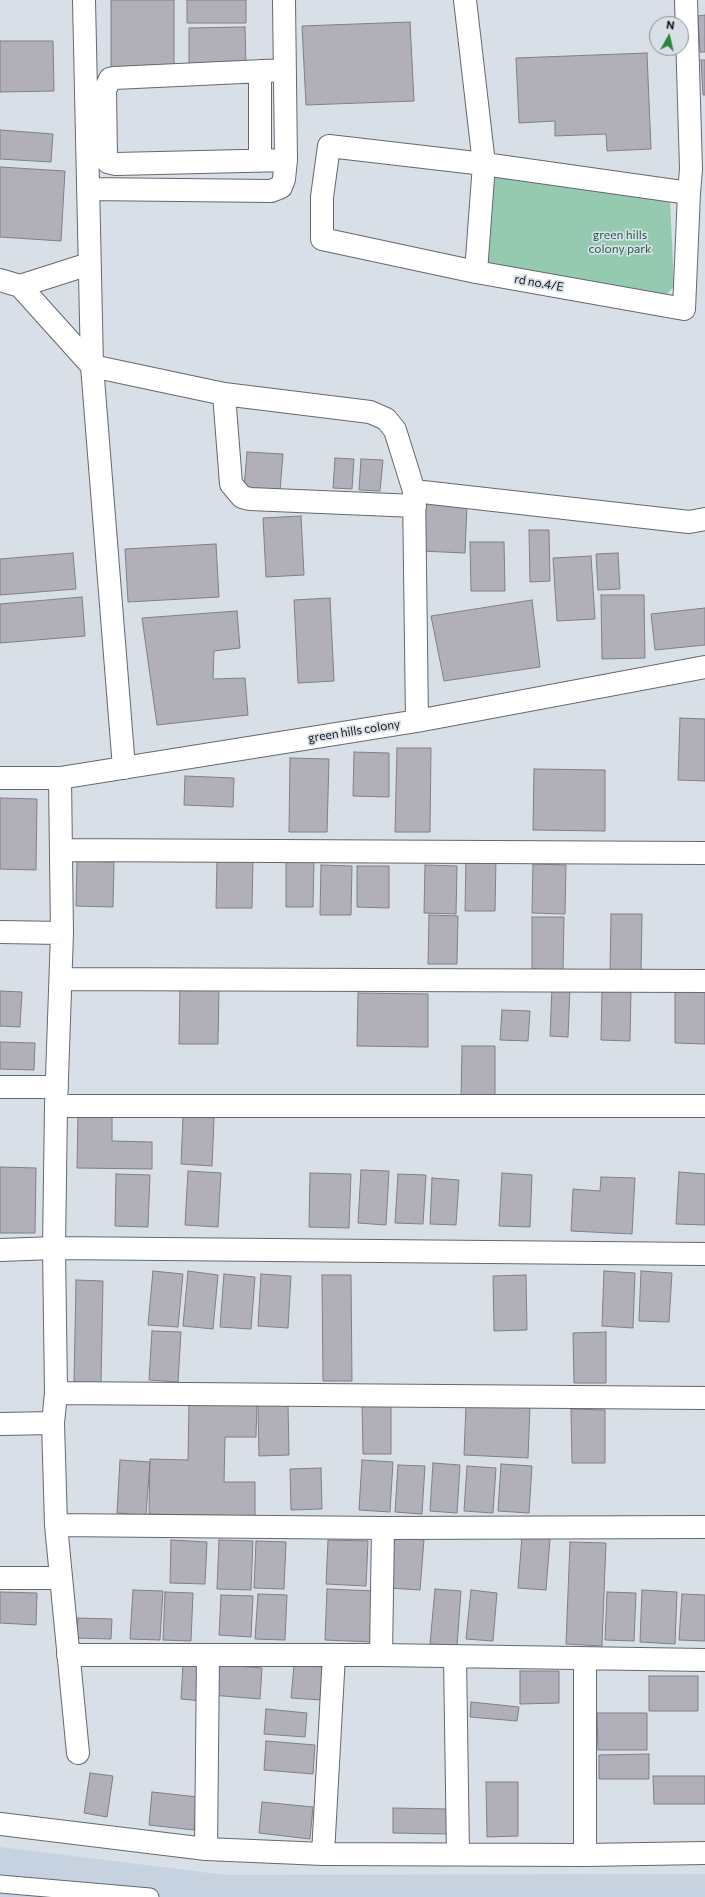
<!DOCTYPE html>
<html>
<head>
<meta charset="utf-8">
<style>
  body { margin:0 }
  #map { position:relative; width:705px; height:1897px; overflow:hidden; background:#d9dfe7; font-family:Commissioner,sans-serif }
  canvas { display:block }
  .north { position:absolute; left:649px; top:16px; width:40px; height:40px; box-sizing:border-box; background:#d9dfe7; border:1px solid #8a8f95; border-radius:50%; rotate:8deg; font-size:11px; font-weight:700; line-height:16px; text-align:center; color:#141619 }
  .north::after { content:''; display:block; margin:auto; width:14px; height:18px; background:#2a8637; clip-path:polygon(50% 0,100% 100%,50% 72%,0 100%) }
</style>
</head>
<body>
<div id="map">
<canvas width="705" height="1897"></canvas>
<div class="north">N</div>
</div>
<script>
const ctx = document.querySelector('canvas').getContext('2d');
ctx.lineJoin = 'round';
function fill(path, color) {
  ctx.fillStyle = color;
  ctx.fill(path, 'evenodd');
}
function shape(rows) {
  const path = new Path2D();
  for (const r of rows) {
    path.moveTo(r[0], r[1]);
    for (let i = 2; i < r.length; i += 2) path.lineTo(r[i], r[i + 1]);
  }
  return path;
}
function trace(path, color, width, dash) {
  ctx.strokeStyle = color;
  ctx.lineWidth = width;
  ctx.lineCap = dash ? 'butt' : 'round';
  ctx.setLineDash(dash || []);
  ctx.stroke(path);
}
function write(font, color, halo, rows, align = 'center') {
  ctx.font = font + ' Commissioner,sans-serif';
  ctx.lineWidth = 3.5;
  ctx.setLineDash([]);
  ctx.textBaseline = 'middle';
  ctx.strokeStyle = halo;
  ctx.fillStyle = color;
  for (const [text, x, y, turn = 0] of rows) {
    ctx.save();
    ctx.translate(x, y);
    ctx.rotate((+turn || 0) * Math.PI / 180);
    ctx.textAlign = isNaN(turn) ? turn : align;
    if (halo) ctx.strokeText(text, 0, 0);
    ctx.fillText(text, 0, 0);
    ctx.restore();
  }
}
const built = shape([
  [0,1847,226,1875,705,1874,705,1897,0,1897]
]);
const green = shape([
  [494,177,670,200,674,286,664,298,487,267]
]);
const building = shape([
  [111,0,174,0,174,70,111,70,111,0],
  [187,0,246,0,246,23,187,23,187,0],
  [705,15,705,52,700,52,698,16,705,15],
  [410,22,414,101,306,105,302,26,410,22],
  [245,27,246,66,189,66,189,28,245,27],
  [0,41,53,41,54,91,0,92,0,41],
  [647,53,651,149,607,151,606,134,555,136,555,121,519,123,516,58,647,53],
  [701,60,705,60,705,95,703,95,701,60],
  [0,130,53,134,51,162,0,159,0,130],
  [0,167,65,171,61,241,0,237,0,167],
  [247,452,283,454,280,491,244,489,247,452],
  [335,458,354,459,352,489,333,488,335,458],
  [361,459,383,460,380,491,359,490,361,459],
  [423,503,467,505,465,553,420,551,423,503],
  [301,516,304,575,266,577,263,518,301,516],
  [529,530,549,530,550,581,530,582,529,530],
  [470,542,504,542,505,591,471,591,470,542],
  [216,544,219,597,128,602,125,549,216,544],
  [73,553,76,589,0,595,0,559,73,553],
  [618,553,620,589,598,590,596,554,618,553],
  [591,556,595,619,557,621,553,558,591,556],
  [601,595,644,595,645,658,602,659,601,595],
  [82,597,85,636,0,643,0,604,82,597],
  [330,598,334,681,298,683,294,600,330,598],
  [532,600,540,667,444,681,431,616,532,600],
  [705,608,705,645,655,650,651,614,705,608],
  [237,611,240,648,214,651,213,679,245,678,248,715,157,725,142,618,237,611],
  [680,718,705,719,705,781,678,780,680,718],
  [397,748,431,748,430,832,395,832,397,748],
  [354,752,389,753,389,797,353,796,354,752],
  [290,758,329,759,327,832,289,832,290,758],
  [534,769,605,770,605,831,533,830,534,769],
  [185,776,234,778,233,807,184,805,185,776],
  [0,798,37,799,36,870,0,869,0,798],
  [466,858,496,858,495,911,465,911,466,858],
  [217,859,253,860,252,908,216,908,217,859],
  [286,859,314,860,313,907,286,907,286,859],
  [77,861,114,862,113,907,76,906,77,861],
  [533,864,566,865,565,914,532,913,533,864],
  [321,865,352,866,351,915,320,915,321,865],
  [425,865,457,866,456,914,424,913,425,865],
  [357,866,389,866,389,908,357,907,357,866],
  [611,914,642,914,641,975,610,974,611,914],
  [429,915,458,916,457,964,428,964,429,915],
  [532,917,564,917,563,970,532,969,532,917],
  [180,987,219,988,218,1044,179,1044,180,987],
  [552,987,570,987,568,1037,550,1036,552,987],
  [602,990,631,990,630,1041,601,1040,602,990],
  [675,990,705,990,705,1044,675,1043,675,990],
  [0,991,22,992,20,1027,0,1026,0,991],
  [358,993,428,994,428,1047,357,1046,358,993],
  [502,1010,530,1011,528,1041,500,1040,502,1010],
  [0,1042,35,1043,34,1070,0,1069,0,1042],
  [462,1046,495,1046,495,1100,461,1100,462,1046],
  [78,1115,112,1116,112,1141,152,1142,152,1169,77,1168,78,1115],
  [183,1116,214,1118,212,1166,181,1164,183,1116],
  [0,1167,36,1168,35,1233,0,1233,0,1167],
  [361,1170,389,1171,386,1225,358,1223,361,1170],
  [188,1171,221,1173,218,1227,185,1225,188,1171],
  [679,1172,705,1174,705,1225,676,1224,679,1172],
  [310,1173,351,1174,349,1228,309,1227,310,1173],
  [502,1173,532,1175,530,1227,499,1226,502,1173],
  [116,1174,150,1175,148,1227,115,1226,116,1174],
  [398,1174,426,1175,423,1224,395,1223,398,1174],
  [601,1177,635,1178,632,1234,571,1231,573,1189,600,1191,601,1177],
  [432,1178,459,1180,456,1225,430,1224,432,1178],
  [153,1271,183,1274,178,1327,148,1325,153,1271],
  [188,1271,218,1275,213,1329,183,1326,188,1271],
  [604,1271,635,1273,633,1328,602,1326,604,1271],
  [641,1271,672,1273,669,1322,639,1321,641,1271],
  [224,1274,255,1277,251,1329,220,1327,224,1274],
  [261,1274,291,1276,288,1328,258,1326,261,1274],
  [322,1275,351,1275,352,1381,323,1381,322,1275],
  [526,1275,527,1330,494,1331,493,1276,526,1275],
  [76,1280,103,1281,101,1383,74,1382,76,1280],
  [152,1331,181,1332,178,1382,149,1380,152,1331],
  [606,1332,606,1383,574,1383,573,1333,606,1332],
  [362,1402,391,1402,391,1454,363,1454,362,1402],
  [189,1404,257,1405,256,1437,225,1437,224,1482,255,1482,255,1516,149,1514,150,1459,188,1460,189,1404],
  [258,1404,288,1404,289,1455,259,1456,258,1404],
  [466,1405,530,1407,528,1458,464,1455,466,1405],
  [571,1409,605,1410,605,1463,572,1463,571,1409],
  [120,1460,150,1462,146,1515,117,1513,120,1460],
  [362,1460,393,1462,390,1512,359,1510,362,1460],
  [433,1463,460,1465,457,1513,430,1511,433,1463],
  [501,1464,532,1466,529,1513,498,1511,501,1464],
  [398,1465,425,1466,422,1514,395,1512,398,1465],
  [467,1466,496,1468,493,1513,464,1511,467,1466],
  [321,1468,322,1509,291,1510,290,1469,321,1468],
  [522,1536,550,1539,546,1590,518,1588,522,1536],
  [393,1537,424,1540,420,1590,389,1588,393,1537],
  [171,1540,207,1542,205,1584,170,1583,171,1540],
  [219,1540,253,1541,251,1590,217,1589,219,1540],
  [328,1540,368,1541,366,1586,326,1584,328,1540],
  [256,1541,286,1542,284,1589,254,1588,256,1541],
  [570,1542,606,1543,602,1646,566,1644,570,1542],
  [327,1589,375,1591,373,1642,325,1640,327,1589],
  [435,1589,461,1591,457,1646,430,1644,435,1589],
  [133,1590,163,1591,160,1640,130,1639,133,1590],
  [471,1590,497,1593,493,1641,466,1639,471,1590],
  [642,1590,677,1592,675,1644,640,1642,642,1590],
  [0,1592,37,1593,36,1625,0,1623,0,1592],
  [165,1592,193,1593,191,1641,163,1640,165,1592],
  [607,1592,636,1593,634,1641,605,1640,607,1592],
  [258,1594,287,1595,285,1640,255,1639,258,1594],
  [682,1594,705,1595,705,1641,679,1640,682,1594],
  [221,1595,253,1596,251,1637,219,1635,221,1595],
  [78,1618,112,1619,111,1639,77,1638,78,1618],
  [183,1664,204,1665,202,1701,181,1699,183,1664],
  [213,1664,262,1668,260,1699,211,1695,213,1664],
  [294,1665,323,1667,321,1700,291,1698,294,1665],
  [520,1671,559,1671,559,1703,520,1704,520,1671],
  [649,1676,698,1676,698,1711,649,1711,649,1676],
  [471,1702,519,1707,517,1721,470,1717,471,1702],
  [266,1709,307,1713,305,1737,264,1734,266,1709],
  [597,1713,647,1713,647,1750,598,1750,597,1713],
  [266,1741,315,1745,313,1774,264,1770,266,1741],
  [649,1754,649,1779,599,1779,599,1755,649,1754],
  [90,1773,113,1776,107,1817,84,1813,90,1773],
  [653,1776,705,1776,705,1804,654,1804,653,1776],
  [486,1782,518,1782,518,1836,487,1837,486,1782],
  [152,1792,198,1797,194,1830,149,1825,152,1792],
  [262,1802,313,1807,310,1839,259,1833,262,1802],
  [393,1808,447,1809,447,1834,393,1833,393,1808]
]);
const lane = shape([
  [0,1884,150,1897]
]);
const street = shape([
  [84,0,92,366,124,768],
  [465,0,484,164,476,272],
  [686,0,691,169,689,193,484,164,329,146,322,197,322,239,476,272,684,309,689,193],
  [285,70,114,78,110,79,105,90,106,158,108,162,116,164,286,160],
  [260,71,260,161],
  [88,189,271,191,281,187,284,179,286,160,284,0],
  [0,280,20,286,89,264],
  [20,286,92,366,224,394,370,412,386,419,395,430,414,491,417,721],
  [224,394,231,484,242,497,250,499,415,506],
  [414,491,689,522,705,519],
  [0,778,60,778,417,721,705,667],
  [60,778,62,933,56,1106,54,1248,56,1393,53,1423,56,1525,78,1753],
  [61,850,705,853],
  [0,932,62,933],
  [61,979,705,981],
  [0,1087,57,1087],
  [56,1106,705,1106],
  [0,1250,54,1248,705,1254],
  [56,1393,705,1398],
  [0,1424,53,1423],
  [56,1525,383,1528,705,1527],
  [0,1578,60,1578],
  [68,1655,381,1655,705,1660],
  [381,1655,383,1528],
  [455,1657,458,1854],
  [0,1824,206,1849,323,1854,585,1855,705,1853],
  [206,1849,208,1656],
  [323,1854,334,1655],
  [585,1855,585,1659]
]);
const parkNames = [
  ["green hills",620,235],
  ["colony park",620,249]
];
const streetNames = [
  ["rd no.4/E",539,283,10],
  ["green hills colony",354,731,-9]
];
fill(built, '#c6d2df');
fill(green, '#95cab0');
fill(building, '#b1b0b9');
trace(building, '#807f88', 1);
trace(lane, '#636970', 19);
trace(street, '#636970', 24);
trace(lane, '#fff', 17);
trace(street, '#fff', 22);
write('12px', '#185d43', '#d9dfe7', parkNames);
write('12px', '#141619', '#d9dfe7', streetNames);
</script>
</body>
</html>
